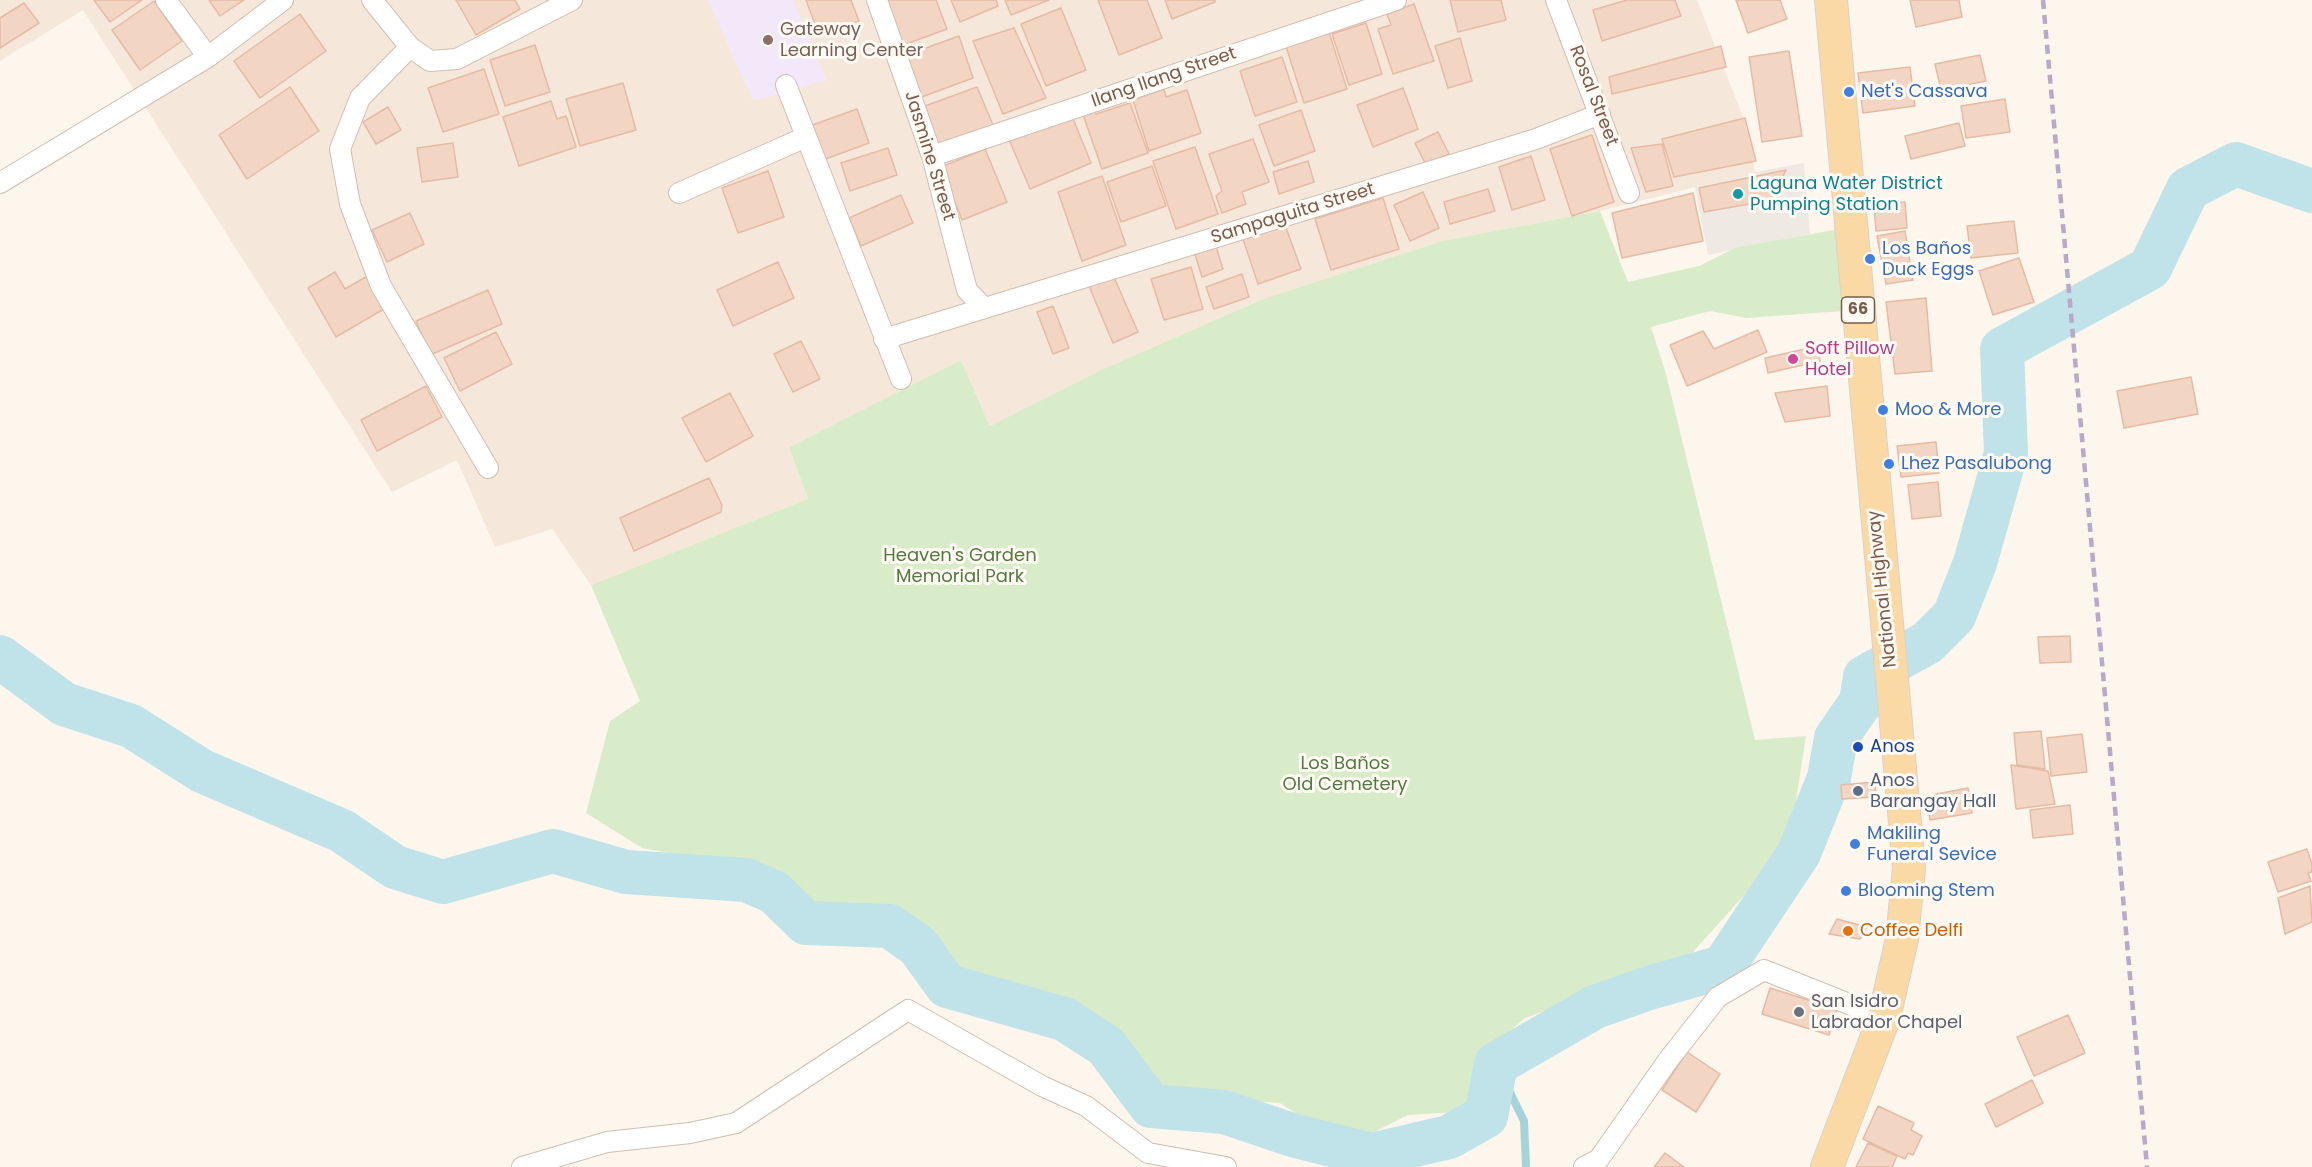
<!DOCTYPE html>
<html>
<head>
<meta charset="utf-8">
<style>
  body { margin:0 }
  canvas { display:block; background:#fdf6ec }
</style>
</head>
<body>
<canvas width="2312" height="1167"></canvas>
<script>
const ctx = document.querySelector('canvas').getContext('2d');
ctx.lineJoin = 'round';
function fill(path, color) {
  ctx.fillStyle = color;
  ctx.fill(path, 'evenodd');
}
function shape(rows) {
  const path = new Path2D();
  for (const r of rows) {
    path.moveTo(r[0], r[1]);
    for (let i = 2; i < r.length; i += 2) path.lineTo(r[i], r[i + 1]);
  }
  return path;
}
function trace(path, color, width, dash) {
  ctx.strokeStyle = color;
  ctx.lineWidth = width;
  ctx.lineCap = dash ? 'butt' : 'round';
  ctx.setLineDash(dash || []);
  ctx.stroke(path);
}
function write(font, color, halo, rows, align = 'center') {
  ctx.font = font + ' Poppins,sans-serif';
  ctx.lineWidth = 6;
  ctx.setLineDash([]);
  ctx.textBaseline = 'middle';
  ctx.strokeStyle = halo;
  ctx.fillStyle = color;
  for (const [text, x, y, turn = 0] of rows) {
    ctx.save();
    ctx.translate(x, y);
    ctx.rotate((+turn || 0) * Math.PI / 180);
    ctx.textAlign = isNaN(turn) ? turn : align;
    if (halo) ctx.strokeText(text, 0, 0);
    ctx.fillText(text, 0, 0);
    ctx.restore();
  }
}
const residential = shape([
  [0,0,1697,0,1746,124,1755,172,1600,211,1442,241,1263,299,1101,370,990,426,961,360,789,447,808,499,591,585,552,529,495,547,457,460,392,492,83,10,0,61]
]);
const industrial = shape([
  [1804,163,1810,234,1708,255,1695,187,1755,172]
]);
const education = shape([
  [708,0,793,0,826,80,753,101]
]);
const green = shape([
  [1600,211,1628,282,1699,266,1735,248,1850,227,1858,310,1746,318,1710,311,1651,327,1666,374,1755,740,1806,736,1789,845,1685,961,1525,1018,1490,1048,1474,1111,1408,1115,1374,1132,1331,1137,1280,1103,1159,1095,1096,1021,953,977,920,926,811,911,755,869,642,848,586,813,610,721,640,701,591,585,808,499,789,447,961,360,990,426,1101,370,1263,299,1442,241]
]);
const stream = shape([
  [1496,1064,1524,1121,1526,1167]
]);
const river = shape([
  [0,657,64,704,131,726,202,771,342,831,395,867,443,882,553,851,626,872,746,880,774,892,806,923,890,926,918,946,947,986,1064,1019,1106,1046,1151,1106,1224,1112,1292,1135,1372,1155,1449,1137,1486,1116,1496,1064,1595,1007,1649,988,1723,967,1799,853,1829,778,1836,738,1861,702,1865,677,1927,643,1954,616,1975,563,2006,453,2002,349,2150,268,2188,189,2236,164,2312,191]
]);
const building = shape([
  [94,0,142,0,110,22,94,0],
  [209,0,244,0,220,16,209,0],
  [456,0,515,0,520,9,476,35,456,0],
  [806,0,851,0,859,21,819,35,806,0],
  [881,0,936,0,947,29,898,47,881,0],
  [951,0,996,0,998,6,960,22,951,0],
  [1005,0,1049,0,1011,15,1005,0],
  [1098,0,1147,0,1162,38,1119,55,1098,0],
  [1165,0,1215,0,1215,2,1172,19,1165,0],
  [1450,0,1501,0,1506,20,1458,32,1450,0],
  [1627,0,1675,0,1681,16,1602,41,1593,10,1627,0],
  [1736,0,1780,0,1787,19,1748,33,1736,0],
  [1910,0,1959,0,1962,17,1916,27,1910,0],
  [154,1,182,41,140,70,112,30,154,1],
  [24,3,39,23,0,48,0,18,24,3],
  [1414,4,1434,61,1393,74,1378,29,1391,25,1387,14,1414,4],
  [1061,8,1086,70,1046,86,1021,24,1061,8],
  [300,14,326,51,260,98,234,61,300,14],
  [1366,23,1382,74,1349,85,1332,34,1366,23],
  [1327,26,1347,89,1304,103,1284,40,1327,26],
  [1014,28,1046,98,1003,114,973,41,1014,28],
  [959,36,973,78,919,98,904,56,959,36],
  [1460,38,1472,81,1448,88,1435,46,1460,38],
  [535,45,550,92,505,106,490,60,535,45],
  [1721,46,1726,67,1612,94,1609,77,1721,46],
  [1789,51,1802,136,1762,142,1749,57,1789,51],
  [1980,55,1986,81,1941,90,1935,64,1980,55],
  [1282,57,1297,102,1255,116,1240,71,1282,57],
  [1910,67,1915,106,1863,113,1858,73,1910,67],
  [484,69,499,114,443,132,428,88,484,69],
  [623,83,636,130,580,146,566,99,623,83],
  [290,87,319,131,247,179,219,135,290,87],
  [977,87,993,125,937,146,925,106,977,87],
  [1403,88,1418,129,1373,147,1357,105,1403,88],
  [1164,89,1166,97,1187,90,1201,133,1149,151,1133,100,1164,89],
  [2005,99,2010,132,1966,138,1961,106,2005,99],
  [551,101,557,119,566,116,576,147,519,166,503,117,551,101],
  [1130,103,1148,153,1102,169,1081,109,1093,105,1096,114,1130,103],
  [388,107,401,130,376,144,363,122,388,107],
  [857,109,869,143,820,161,807,127,857,109],
  [1301,110,1315,151,1274,166,1259,125,1301,110],
  [1070,111,1091,163,1030,189,1008,137,1070,111],
  [1745,118,1756,161,1674,177,1662,139,1745,118],
  [1959,123,1965,146,1911,159,1905,136,1959,123],
  [1438,132,1449,154,1426,165,1415,143,1438,132],
  [1592,135,1614,202,1572,216,1550,149,1592,135],
  [1253,139,1269,182,1242,192,1246,204,1222,213,1216,196,1222,191,1209,154,1253,139],
  [453,143,458,177,422,182,417,148,453,143],
  [1662,144,1673,186,1646,192,1631,148,1662,144],
  [1195,147,1218,214,1176,229,1153,161,1195,147],
  [888,148,897,175,850,191,841,163,888,148],
  [985,149,1007,202,962,220,941,167,985,149],
  [1531,156,1545,200,1512,210,1499,167,1531,156],
  [1308,161,1314,182,1279,194,1273,172,1308,161],
  [1152,166,1166,206,1121,222,1107,182,1152,166],
  [1786,170,1772,200,1704,212,1699,188,1786,170],
  [768,171,784,217,738,233,722,188,768,171],
  [1102,176,1126,245,1082,261,1058,192,1102,176],
  [1488,189,1495,211,1450,224,1444,202,1488,189],
  [1423,192,1439,228,1410,241,1394,205,1423,192],
  [1693,193,1703,241,1622,258,1612,213,1693,193],
  [901,195,913,223,861,246,849,218,901,195],
  [1383,198,1399,249,1331,270,1315,219,1383,198],
  [1905,202,1907,228,1876,231,1874,205,1905,202],
  [410,213,424,244,387,262,372,230,410,213],
  [2014,221,2018,253,1971,258,1967,226,2014,221],
  [1285,225,1301,269,1258,284,1243,239,1285,225],
  [1905,231,1913,280,1886,284,1877,236,1905,231],
  [1216,247,1223,269,1202,277,1195,254,1216,247],
  [2019,258,2034,302,1993,315,1979,271,2019,258],
  [778,262,794,298,733,326,717,290,778,262],
  [1191,267,1203,309,1164,320,1151,279,1191,267],
  [335,272,345,289,371,274,389,306,336,337,308,288,335,272],
  [1242,274,1249,297,1214,309,1206,287,1242,274],
  [1113,275,1138,332,1113,343,1089,286,1113,275],
  [488,290,502,324,430,355,416,321,488,290],
  [1926,298,1932,371,1895,374,1886,302,1926,298],
  [1053,306,1069,348,1053,354,1037,312,1053,306],
  [1758,330,1767,352,1687,386,1670,345,1703,331,1714,349,1758,330],
  [496,332,512,364,460,391,444,358,496,332],
  [801,341,820,379,793,392,774,354,801,341],
  [1818,346,1820,361,1768,373,1765,358,1818,346],
  [2191,377,2198,414,2124,428,2117,391,2191,377],
  [426,386,442,417,377,451,361,420,426,386],
  [1827,386,1830,416,1785,422,1775,393,1827,386],
  [730,393,753,436,706,462,682,418,730,393],
  [1936,442,1939,473,1901,477,1897,446,1936,442],
  [709,478,722,505,721,512,634,551,620,518,709,478],
  [1938,482,1941,516,1912,519,1908,485,1938,482],
  [2070,636,2071,662,2040,663,2038,637,2070,636],
  [2041,731,2045,769,2017,765,2014,733,2041,731],
  [2082,734,2087,772,2051,776,2047,738,2082,734],
  [2011,765,2048,771,2055,804,2016,809,2011,765],
  [1875,782,1876,797,1842,799,1841,785,1875,782],
  [1968,788,1972,813,1930,820,1926,796,1968,788],
  [2070,805,2073,834,2033,838,2030,810,2070,805],
  [2307,849,2312,864,2312,872,2308,873,2311,881,2278,892,2268,862,2307,849],
  [2310,886,2312,922,2285,934,2278,898,2310,886],
  [1837,919,1867,927,1860,939,1829,934,1837,919],
  [1770,988,1837,1009,1829,1035,1762,1014,1770,988],
  [2068,1015,2085,1053,2034,1076,2017,1037,2068,1015],
  [1687,1052,1720,1074,1696,1112,1662,1090,1687,1052],
  [2032,1080,2043,1103,1996,1127,1985,1104,2032,1080],
  [1878,1106,1914,1123,1911,1130,1922,1136,1913,1155,1908,1153,1905,1159,1863,1139,1878,1106],
  [1868,1143,1897,1156,1892,1167,1856,1167,1868,1143],
  [1665,1153,1684,1167,1654,1167,1665,1153]
]);
const minor = shape([
  [166,0,208,57],
  [372,0,410,47,430,61,457,59,572,0],
  [877,0,932,156,967,290,984,308],
  [1556,0,1629,193],
  [410,47,360,98,340,149,350,204,381,286,488,468],
  [786,85,901,379],
  [932,156,1396,0],
  [0,183,208,57,283,0],
  [679,193,806,137],
  [884,339,1536,139,1600,114],
  [522,1167,607,1142,690,1133,736,1123,908,1010,1042,1086,1086,1106,1148,1153,1226,1167],
  [1584,1167,1599,1159,1669,1059,1718,997,1764,970,1884,1018]
]);
const primary = shape([
  [1827,1167,1884,1018,1902,939,1909,868,1831,0]
]);
const rail = shape([
  [2043,0,2147,1167]
]);
const markers = [
  [768,40,6,"#8d6e63"],
  [1849,92,6,"#3f7fe0"],
  [1738,194,6,"#0f9aa8"],
  [1870,259,6,"#3f7fe0"],
  [1793,359,6,"#d1479c"],
  [1883,410,6,"#3f7fe0"],
  [1889,464,6,"#3f7fe0"],
  [1858,747,6,"#1a4fb4"],
  [1858,791,6,"#5c6f8a"],
  [1855,844,6,"#3f7fe0"],
  [1846,891,6,"#3f7fe0"],
  [1848,931,6,"#e8710a"],
  [1799,1012,6,"#6b7280"]
];
const shields = [
  [1858,310,33]
];
const shieldNames = [
  ["66",1858,310]
];
const educationNames = [
  ["Gateway",780,30],
  ["Learning Center",780,51]
];
const streetNames = [
  ["Ilang Ilang Street",1164,78,-19],
  ["Rosal Street",1593,96,69],
  ["Jasmine Street",929,156,73],
  ["Sampaguita Street",1293,214,-17],
  ["National Highway",1883,589,-96]
];
const shopNames = [
  ["Net's Cassava",1861,92],
  ["Los Baños",1882,249],
  ["Duck Eggs",1882,270],
  ["Moo & More",1895,410],
  ["Lhez Pasalubong",1901,464],
  ["Makiling",1867,834],
  ["Funeral Sevice",1867,855],
  ["Blooming Stem",1858,891]
];
const cultureNames = [
  ["Laguna Water District",1750,184],
  ["Pumping Station",1750,205]
];
const hotelNames = [
  ["Soft Pillow",1805,349],
  ["Hotel",1805,370]
];
const parkNames = [
  ["Heaven's Garden",960,556],
  ["Memorial Park",960,577],
  ["Los Baños",1345,764],
  ["Old Cemetery",1345,785]
];
const transitNames = [
  ["Anos",1870,747]
];
const serviceNames = [
  ["Anos",1870,781],
  ["Barangay Hall",1870,802]
];
const foodNames = [
  ["Coffee Delfi",1860,931]
];
const worshipNames = [
  ["San Isidro",1811,1002],
  ["Labrador Chapel",1811,1023]
];
fill(residential, '#f5e8da');
fill(industrial, '#efe9e4');
fill(education, '#f3e8fa');
fill(green, '#d8ecc9');
trace(stream, '#a5d3da', 8);
trace(river, '#bfe3e8', 44);
fill(building, '#f3d5c3');
trace(building, '#e6bba3', 1.5);
trace(minor, '#d1beb0', 22);
trace(primary, '#dad1cd', 34);
trace(minor, '#fff', 20);
trace(primary, '#fbd9a5', 32);
trace(rail, '#b9a8c9', 4.5, [9, 6]);
for (const [x, y, r, color] of markers) {
  const dot = new Path2D();
  dot.arc(x, y, r, 0, 2 * Math.PI);
  ctx.fillStyle = color;
  ctx.fill(dot);
  trace(dot, '#fffaf3', 2);
}
for (const [x, y, w] of shields) {
  const box = new Path2D();
  box.roundRect(x - w / 2, y - 13, w, 26, 4.5);
  ctx.fillStyle = '#fffaf3';
  ctx.fill(box);
  trace(box, '#7a5c4d', 1.5);
}
write('bold 16px', '#7a5c4d', null, shieldNames);
write('18px', '#785e54', '#fffaf3', educationNames, 'left');
write('18px', '#7a5c4d', '#fffaf3', streetNames);
write('18px', '#366cbe', '#fffaf3', shopNames, 'left');
write('18px', '#0d838f', '#fffaf3', cultureNames, 'left');
write('18px', '#b23c85', '#fffaf3', hotelNames, 'left');
write('18px', '#537a41', '#fffaf3', parkNames);
write('18px', '#164399', '#fffaf3', transitNames, 'left');
write('18px', '#4e5e75', '#fffaf3', serviceNames, 'left');
write('18px', '#c56008', '#fffaf3', foodNames, 'left');
write('18px', '#5b616d', '#fffaf3', worshipNames, 'left');
</script>
</body>
</html>
